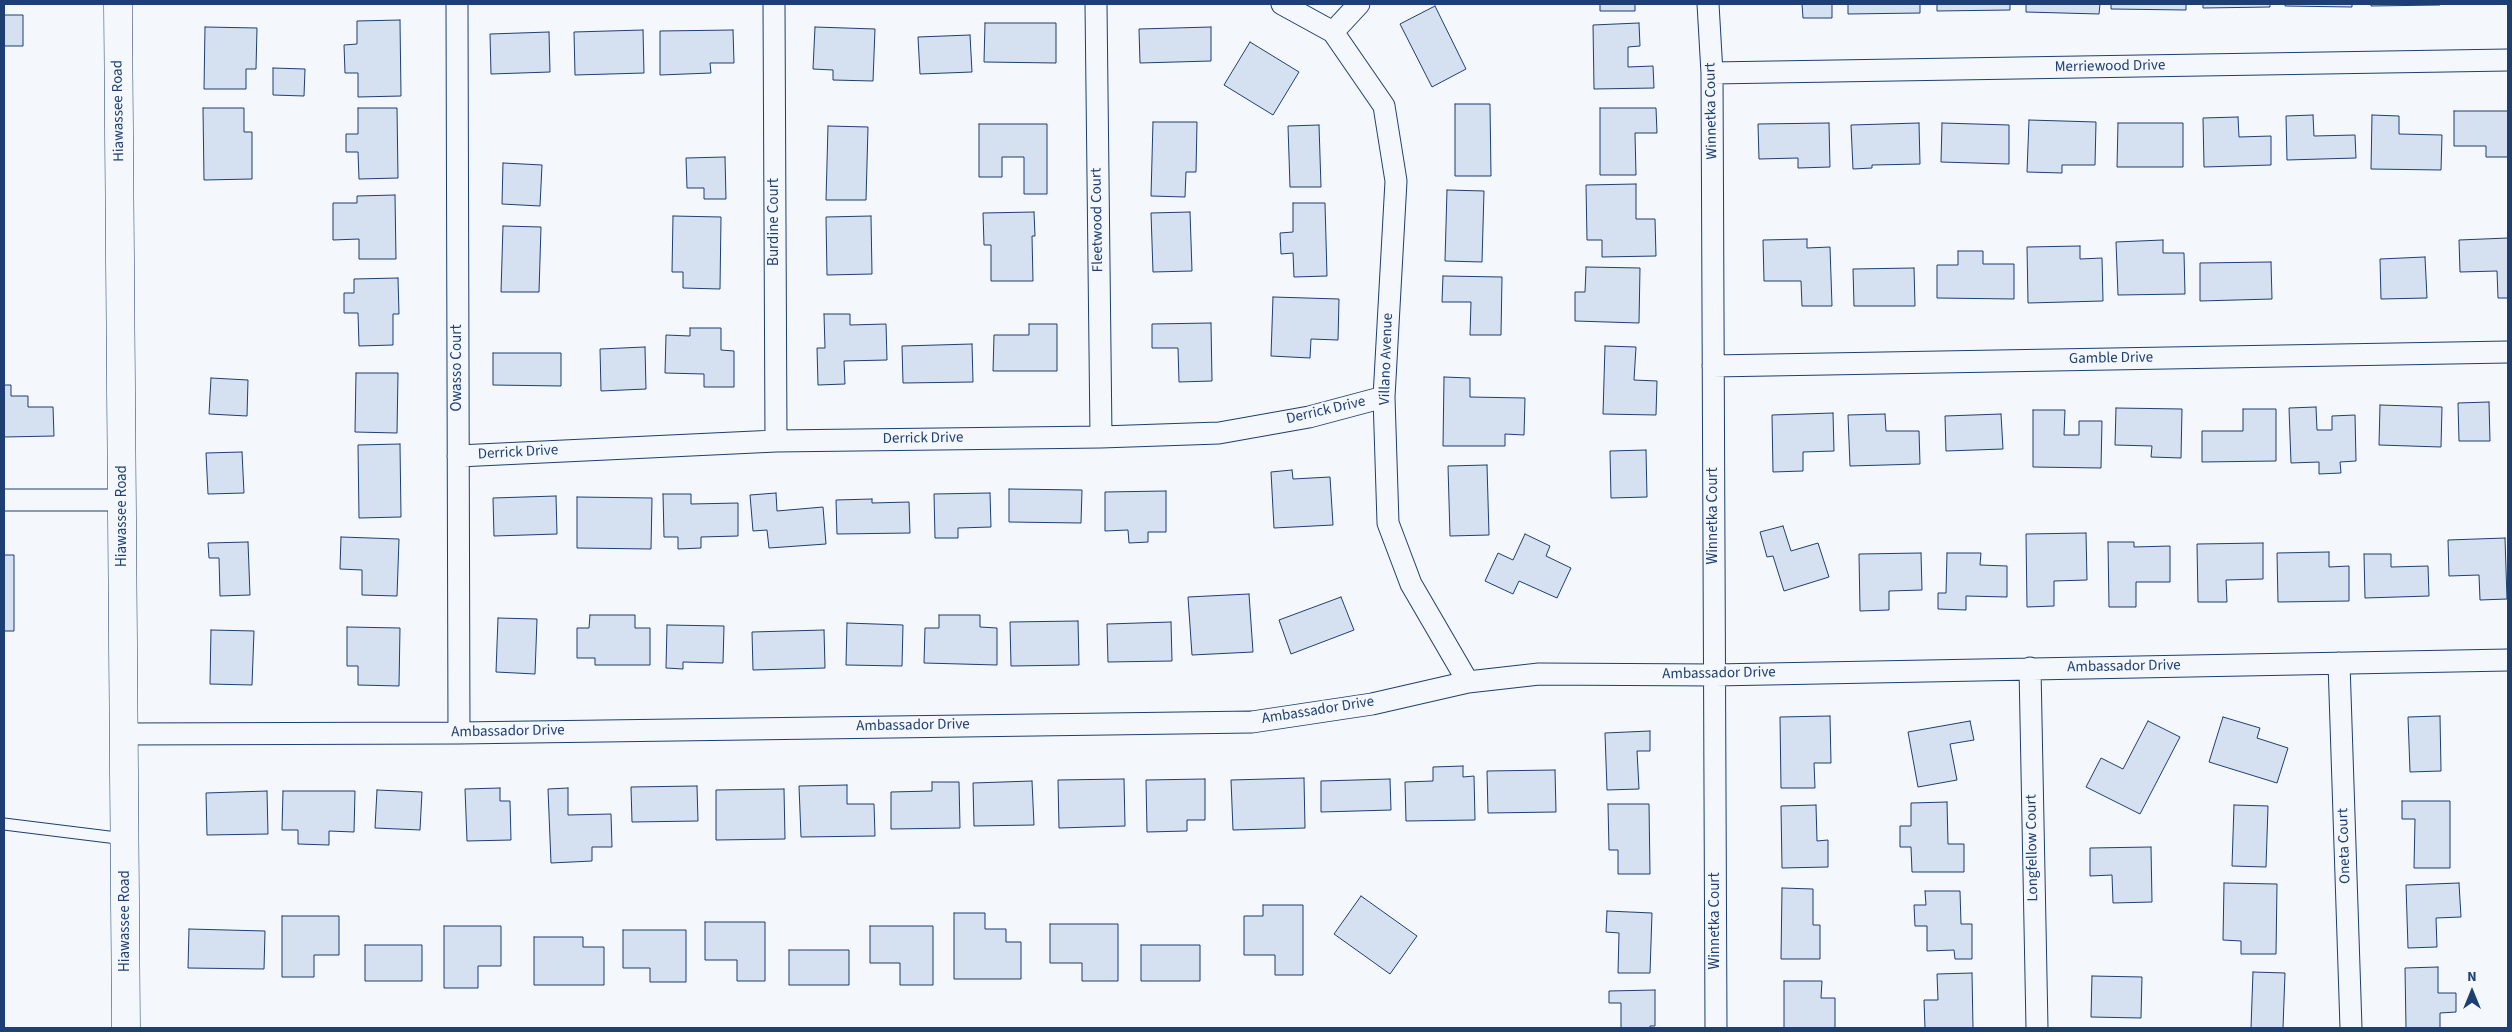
<!DOCTYPE html>
<html>
<head>
<meta charset="utf-8">
<style>
  body { margin:0 }
  #map { position:relative; width:2512px; height:1032px; overflow:hidden; background:#f4f7fb; font-family:"Source Sans 3",sans-serif }
  canvas { display:block }
  .frame { position:absolute; inset:0; border:5px solid #1d3f73; pointer-events:none }
  .north { position:absolute; left:2447px; top:967px; width:50px; height:50px; -webkit-text-stroke:4px #f4f7fb; paint-order:stroke; rotate:0deg; font-size:14px; font-weight:700; line-height:20px; text-align:center; color:#1d3f73 }
  .north::after { content:''; display:block; margin:auto; width:18px; height:22px; background:#1d3f73; clip-path:polygon(50% 0,100% 100%,50% 72%,0 100%) }
</style>
</head>
<body>
<div id="map">
<canvas width="2512" height="1032"></canvas>
<div class="frame"></div>
<div class="north">N</div>
</div>
<script>
const ctx = document.querySelector('canvas').getContext('2d');
ctx.lineJoin = 'round';
function fill(path, color) {
  ctx.fillStyle = color;
  ctx.fill(path, 'evenodd');
}
function shape(rows) {
  const path = new Path2D();
  for (const r of rows) {
    path.moveTo(r[0], r[1]);
    for (let i = 2; i < r.length; i += 2) path.lineTo(r[i], r[i + 1]);
  }
  return path;
}
function trace(path, color, width, dash) {
  ctx.strokeStyle = color;
  ctx.lineWidth = width;
  ctx.lineCap = dash ? 'butt' : 'round';
  ctx.setLineDash(dash || []);
  ctx.stroke(path);
}
function write(font, color, halo, rows, align = 'center') {
  ctx.font = font + ' "Source Sans 3",sans-serif';
  ctx.lineWidth = 4;
  ctx.setLineDash([]);
  ctx.textBaseline = 'middle';
  ctx.strokeStyle = halo;
  ctx.fillStyle = color;
  for (const [text, x, y, turn = 0] of rows) {
    ctx.save();
    ctx.translate(x, y);
    ctx.rotate((+turn || 0) * Math.PI / 180);
    ctx.textAlign = isNaN(turn) ? turn : align;
    if (halo) ctx.strokeText(text, 0, 0);
    ctx.fillText(text, 0, 0);
    ctx.restore();
  }
}
const building = shape([
  [1600,4,1635,4,1635,11,1600,11,1600,4],
  [1802,4,1832,4,1832,18,1803,18,1802,4],
  [1848,4,1920,4,1920,13,1848,14,1848,4],
  [1937,4,2010,4,2010,10,1937,11,1937,4],
  [2026,4,2100,4,2099,14,2026,12,2026,4],
  [2111,4,2186,4,2186,10,2111,9,2111,4],
  [2203,4,2270,4,2270,7,2203,8,2203,4],
  [2285,4,2352,4,2352,7,2285,6,2285,4],
  [2371,4,2440,4,2440,5,2371,6,2371,4],
  [1435,6,1466,69,1432,87,1400,24,1435,6],
  [4,15,23,15,23,46,4,46,4,15],
  [400,20,401,96,358,97,358,73,345,73,344,45,357,44,357,21,400,20],
  [985,23,1056,23,1056,63,984,62,985,23],
  [1639,23,1640,46,1628,47,1628,67,1653,66,1654,88,1594,89,1593,25,1639,23],
  [205,27,257,28,256,69,246,69,246,89,204,89,205,27],
  [815,27,875,29,873,81,833,80,833,70,813,69,815,27],
  [1211,27,1211,61,1140,63,1139,29,1211,27],
  [643,30,644,73,575,75,574,32,643,30],
  [733,30,734,63,710,63,711,73,660,75,660,31,733,30],
  [549,32,550,72,491,74,490,34,549,32],
  [970,35,972,72,920,74,918,37,970,35],
  [1250,42,1299,72,1273,115,1224,85,1250,42],
  [273,68,305,69,304,96,273,95,273,68],
  [1455,104,1490,104,1491,176,1455,176,1455,104],
  [203,108,244,108,244,132,252,132,252,179,204,180,203,108],
  [358,108,397,108,398,178,359,179,358,152,346,152,346,134,358,134,358,108],
  [1600,108,1656,108,1657,133,1635,133,1636,175,1600,175,1600,108],
  [2454,111,2508,111,2508,157,2486,157,2486,146,2454,146,2454,111],
  [2313,115,2314,136,2355,135,2356,158,2287,160,2286,116,2313,115],
  [2372,115,2399,116,2399,134,2442,135,2441,170,2371,169,2372,115],
  [2238,117,2239,137,2271,136,2271,165,2204,167,2203,118,2238,117],
  [2029,120,2096,122,2095,165,2062,165,2062,173,2027,172,2029,120],
  [1153,122,1197,122,1196,172,1186,172,1185,197,1151,196,1153,122],
  [1829,123,1830,167,1798,168,1798,158,1759,159,1758,124,1829,123],
  [1919,123,1920,164,1872,165,1872,168,1853,169,1851,125,1919,123],
  [1942,123,2009,125,2009,164,1941,162,1942,123],
  [2118,123,2183,123,2183,167,2117,167,2118,123],
  [979,124,1047,124,1047,194,1024,194,1024,157,1002,157,1002,177,979,177,979,124],
  [1319,125,1321,187,1290,187,1288,126,1319,125],
  [828,126,868,127,866,200,826,200,828,126],
  [725,157,726,199,704,199,704,188,687,188,686,158,725,157],
  [503,163,542,165,540,206,502,204,503,163],
  [1636,184,1636,219,1655,219,1656,256,1602,257,1602,240,1587,240,1586,185,1636,184],
  [1447,190,1484,191,1482,262,1445,261,1447,190],
  [395,195,396,259,359,259,359,239,333,240,333,203,357,203,357,196,395,195],
  [1293,203,1325,203,1327,276,1294,277,1293,253,1281,254,1280,233,1293,232,1293,203],
  [1034,212,1035,236,1032,236,1033,281,991,281,991,245,984,245,983,213,1034,212],
  [1190,212,1192,271,1153,272,1151,213,1190,212],
  [673,216,721,217,720,289,683,288,683,272,672,272,673,216],
  [871,216,872,274,827,275,826,217,871,216],
  [503,226,541,227,539,292,501,292,503,226],
  [2508,238,2508,298,2498,298,2497,271,2460,272,2459,240,2508,238],
  [1807,239,1807,248,1830,247,1832,306,1802,306,1801,281,1764,281,1763,240,1807,239],
  [2163,240,2163,253,2184,253,2185,294,2118,295,2116,242,2163,240],
  [2080,246,2080,259,2102,258,2103,301,2028,303,2027,247,2080,246],
  [1958,251,1983,251,1983,264,2014,264,2014,299,1937,298,1937,265,1958,265,1958,251],
  [2425,257,2427,298,2381,299,2380,259,2425,257],
  [2271,262,2272,299,2200,301,2200,263,2271,262],
  [1586,267,1640,268,1639,323,1575,321,1575,292,1585,292,1586,267],
  [1914,268,1915,306,1854,306,1853,269,1914,268],
  [1443,276,1502,277,1501,335,1470,335,1471,302,1442,302,1443,276],
  [398,278,399,314,393,314,393,345,359,346,358,313,344,313,344,293,354,293,354,279,398,278],
  [1273,297,1339,299,1338,340,1311,339,1310,358,1271,356,1273,297],
  [824,314,850,314,850,325,886,324,887,360,844,361,845,384,818,385,817,348,825,348,824,314],
  [1211,323,1212,381,1179,382,1178,348,1152,348,1152,324,1211,323],
  [1029,324,1057,324,1057,371,993,371,994,335,1029,335,1029,324],
  [690,328,721,328,721,350,734,351,734,387,704,387,704,374,665,373,666,335,690,336,690,328],
  [972,344,973,382,903,383,902,346,972,344],
  [1605,346,1636,347,1634,380,1657,381,1656,415,1603,414,1605,346],
  [645,347,646,389,601,391,600,349,645,347],
  [493,353,561,353,561,386,493,385,493,353],
  [356,373,398,373,397,433,355,432,356,373],
  [1444,377,1470,378,1470,397,1525,398,1524,435,1505,434,1505,446,1443,446,1444,377],
  [211,378,248,380,247,416,209,414,211,378],
  [4,385,11,385,11,396,28,396,28,407,53,407,54,436,4,437,4,385],
  [2489,402,2490,441,2459,441,2458,403,2489,402],
  [2380,405,2442,407,2441,447,2379,445,2380,405],
  [2316,407,2317,430,2332,430,2332,416,2355,415,2356,461,2340,462,2341,473,2319,474,2319,462,2291,463,2289,408,2316,407],
  [2116,408,2182,409,2181,458,2151,457,2152,446,2115,445,2116,408],
  [2243,409,2276,409,2276,461,2202,462,2202,431,2243,431,2243,409],
  [2033,410,2065,410,2064,435,2079,435,2079,421,2102,421,2101,468,2033,467,2033,410],
  [1833,413,1834,451,1803,452,1803,471,1773,472,1772,415,1833,413],
  [1885,414,1886,431,1919,431,1920,464,1850,466,1848,415,1885,414],
  [2001,414,2003,449,1946,451,1945,416,2001,414],
  [400,444,401,517,359,518,358,445,400,444],
  [1646,450,1647,497,1611,498,1610,451,1646,450],
  [242,452,244,493,208,494,206,453,242,452],
  [1487,465,1489,535,1450,536,1448,466,1487,465],
  [1292,470,1293,479,1330,477,1333,525,1274,528,1271,472,1292,470],
  [1009,489,1082,490,1081,523,1009,522,1009,489],
  [1166,491,1166,532,1148,532,1148,542,1129,543,1128,530,1105,531,1105,492,1166,491],
  [776,493,777,511,823,507,826,544,769,548,767,530,753,531,750,495,776,493],
  [990,493,991,527,958,528,958,538,935,538,934,494,990,493],
  [663,494,691,494,691,504,738,503,738,536,701,537,701,548,678,549,678,537,664,537,663,494],
  [556,496,557,534,494,536,493,498,556,496],
  [577,497,652,498,651,549,577,548,577,497],
  [872,499,872,503,909,502,910,533,837,534,836,500,872,499],
  [1783,526,1791,551,1818,543,1829,577,1784,591,1773,556,1767,557,1760,532,1783,526],
  [2086,533,2087,580,2054,581,2054,606,2027,607,2026,534,2086,533],
  [1525,534,1550,546,1546,556,1571,568,1557,598,1519,581,1513,594,1485,581,1498,553,1513,560,1525,534],
  [341,537,399,539,397,596,362,595,362,570,340,569,341,537],
  [2505,538,2507,599,2480,600,2479,575,2449,576,2448,540,2505,538],
  [248,542,250,595,220,596,219,558,209,558,208,543,248,542],
  [2108,542,2134,542,2134,547,2170,546,2170,582,2136,582,2136,607,2109,607,2108,542],
  [2263,543,2263,579,2226,580,2227,602,2198,602,2197,544,2263,543],
  [2329,552,2329,567,2349,566,2349,601,2278,602,2277,553,2329,552],
  [1921,553,1922,590,1889,591,1889,610,1860,611,1859,554,1921,553],
  [1947,553,1981,553,1980,565,2007,566,2007,597,1966,596,1966,610,1938,609,1938,593,1946,593,1947,553],
  [2364,554,2391,554,2391,567,2428,566,2429,596,2365,598,2364,554],
  [4,555,14,555,14,631,4,631,4,555],
  [1249,594,1253,652,1192,655,1188,597,1249,594],
  [1341,597,1354,630,1291,654,1279,620,1341,597],
  [590,615,635,615,635,628,650,628,650,665,595,665,595,658,577,658,577,628,589,628,590,615],
  [939,615,980,615,980,627,997,628,997,665,924,663,925,628,939,628,939,615],
  [498,618,537,619,535,674,496,672,498,618],
  [1078,621,1079,665,1011,666,1010,622,1078,621],
  [1171,622,1172,661,1108,662,1107,624,1171,622],
  [847,623,903,625,902,666,846,665,847,623],
  [667,625,724,626,723,663,683,662,683,669,666,668,667,625],
  [347,627,400,628,399,686,358,685,358,666,347,666,347,627],
  [211,630,254,631,252,685,210,684,211,630],
  [824,630,825,668,753,670,752,632,824,630],
  [1830,716,1831,763,1814,763,1815,788,1781,788,1780,717,1830,716],
  [2440,716,2441,771,2410,772,2408,717,2440,716],
  [2223,717,2260,728,2257,738,2288,748,2277,783,2209,762,2223,717],
  [1970,721,1974,740,1950,744,1957,780,1918,787,1908,732,1970,721],
  [2148,721,2180,737,2140,814,2086,787,2101,758,2123,769,2148,721],
  [1650,731,1650,751,1637,751,1639,789,1607,790,1605,733,1650,731],
  [1463,766,1463,777,1474,776,1475,820,1406,821,1405,782,1433,781,1433,767,1463,766],
  [1555,770,1556,812,1488,813,1487,771,1555,770],
  [1304,778,1305,828,1233,830,1231,780,1304,778],
  [1124,779,1125,826,1059,828,1058,780,1124,779],
  [1205,779,1205,820,1187,820,1187,831,1147,832,1146,780,1205,779],
  [1390,779,1391,810,1321,812,1321,781,1390,779],
  [1032,781,1034,825,974,826,973,783,1032,781],
  [932,782,959,782,960,828,891,829,891,792,932,791,932,782],
  [847,785,847,804,874,804,875,836,801,837,799,786,847,785],
  [697,786,698,821,632,822,631,787,697,786],
  [500,788,500,801,510,801,511,840,467,841,465,789,500,788],
  [568,788,568,815,611,814,612,847,592,847,592,861,551,863,548,789,568,788],
  [784,789,785,839,716,840,716,790,784,789],
  [377,790,422,792,420,830,375,828,377,790],
  [267,791,268,834,207,835,206,793,267,791],
  [283,791,355,791,354,832,329,831,329,845,298,844,298,830,282,830,283,791],
  [2402,801,2450,801,2450,868,2414,868,2415,819,2402,819,2402,801],
  [1947,802,1948,844,1964,844,1964,872,1912,872,1911,847,1900,847,1900,826,1911,826,1911,803,1947,802],
  [1608,804,1649,804,1650,874,1618,874,1618,850,1609,850,1608,804],
  [1816,805,1817,841,1828,840,1828,867,1782,868,1781,806,1816,805],
  [2234,805,2268,806,2266,867,2232,866,2234,805],
  [2151,847,2152,902,2113,903,2112,875,2090,876,2090,848,2151,847],
  [2224,883,2277,884,2276,954,2241,954,2241,941,2223,940,2224,883],
  [2459,883,2461,917,2436,918,2437,947,2408,948,2406,885,2459,883],
  [1782,888,1813,889,1813,925,1820,925,1820,959,1781,959,1782,888],
  [1925,891,1960,891,1961,924,1972,924,1972,959,1955,959,1954,950,1927,951,1927,926,1915,926,1914,905,1926,905,1925,891],
  [1361,896,1417,936,1390,974,1334,934,1361,896],
  [1263,905,1303,905,1303,975,1275,975,1275,955,1244,955,1244,916,1263,916,1263,905],
  [1607,911,1652,913,1650,973,1618,973,1619,933,1606,932,1607,911],
  [954,913,985,913,985,929,1006,929,1006,942,1021,942,1021,979,954,979,954,913],
  [282,916,339,916,339,955,314,955,314,977,282,977,282,916],
  [705,922,765,922,765,981,737,981,737,960,705,960,705,922],
  [1050,924,1118,924,1118,981,1082,981,1082,963,1050,963,1050,924],
  [444,926,501,926,501,966,478,966,478,988,444,988,444,926],
  [870,926,933,926,933,985,900,985,900,963,870,963,870,926],
  [189,929,265,931,264,969,188,968,189,929],
  [623,930,686,930,686,982,650,982,650,968,623,968,623,930],
  [534,937,583,937,583,947,604,947,604,985,534,985,534,937],
  [365,945,422,945,422,981,365,981,365,945],
  [1141,945,1200,945,1200,981,1141,981,1141,945],
  [789,950,849,950,849,985,789,985,789,950],
  [2438,967,2438,993,2456,993,2456,1012,2440,1013,2440,1028,2406,1028,2405,968,2438,967],
  [2253,972,2285,973,2283,1028,2251,1028,2253,972],
  [1972,973,1973,1028,1925,1028,1924,1000,1938,1000,1937,974,1972,973],
  [2092,976,2142,977,2141,1018,2091,1017,2092,976],
  [1784,981,1822,981,1821,998,1835,998,1835,1028,1784,1028,1784,981],
  [1655,990,1655,1026,1650,1026,1650,1028,1621,1028,1621,1003,1609,1003,1609,991,1655,990]
]);
const service = shape([
  [4,824,125,839]
]);
const minor = shape([
  [457,4,459,733],
  [774,4,776,441],
  [1096,4,1101,437],
  [1282,4,1333,32,1384,106,1396,181,1384,397,1388,523,1411,584,1468,682],
  [1708,4,1712,73,1716,1028],
  [1333,32,1359,4],
  [1712,73,2508,60],
  [1713,366,2508,352],
  [458,456,776,441,1101,437,1219,433,1309,417,1384,397],
  [4,500,123,500],
  [2339,663,2351,1028],
  [2030,668,2037,1028],
  [124,734,459,733,1252,722,1372,704,1468,682,1539,674,1715,675,2508,660]
]);
const secondary = shape([
  [118,4,126,1028]
]);
const streetNames = [
  ["Merriewood Drive",2110,67,-1],
  ["Hiawassee Road",119,111,-91],
  ["Winnetka Court",1712,111,-91],
  ["Fleetwood Court",1098,220,-91],
  ["Burdine Court",775,222,-90],
  ["Villano Avenue",1387,359,-88],
  ["Gamble Drive",2111,359,-1],
  ["Owasso Court",458,368,-90],
  ["Derrick Drive",1326,411,-13],
  ["Derrick Drive",923,439,-1],
  ["Derrick Drive",518,453,-3],
  ["Hiawassee Road",123,516,-90],
  ["Winnetka Court",1714,516,-90],
  ["Ambassador Drive",2124,667,-1],
  ["Ambassador Drive",1719,674,-1],
  ["Ambassador Drive",1318,711,-9],
  ["Ambassador Drive",913,726,-1],
  ["Ambassador Drive",508,732,-1],
  ["Oneta Court",2345,846,-92],
  ["Longfellow Court",2033,848,-91],
  ["Hiawassee Road",126,921,-90],
  ["Winnetka Court",1716,921,-90]
];
fill(building, '#d5e0f0');
trace(building, '#1d3f73', 1);
trace(service, '#1d3f73', 13);
trace(minor, '#1d3f73', 23);
trace(secondary, '#1d3f73', 29);
trace(service, '#f4f7fb', 11);
trace(minor, '#f4f7fb', 21);
trace(secondary, '#f4f7fb', 28);
write('15px', '#1d3f73', '#f4f7fb', streetNames);
</script>
</body>
</html>
